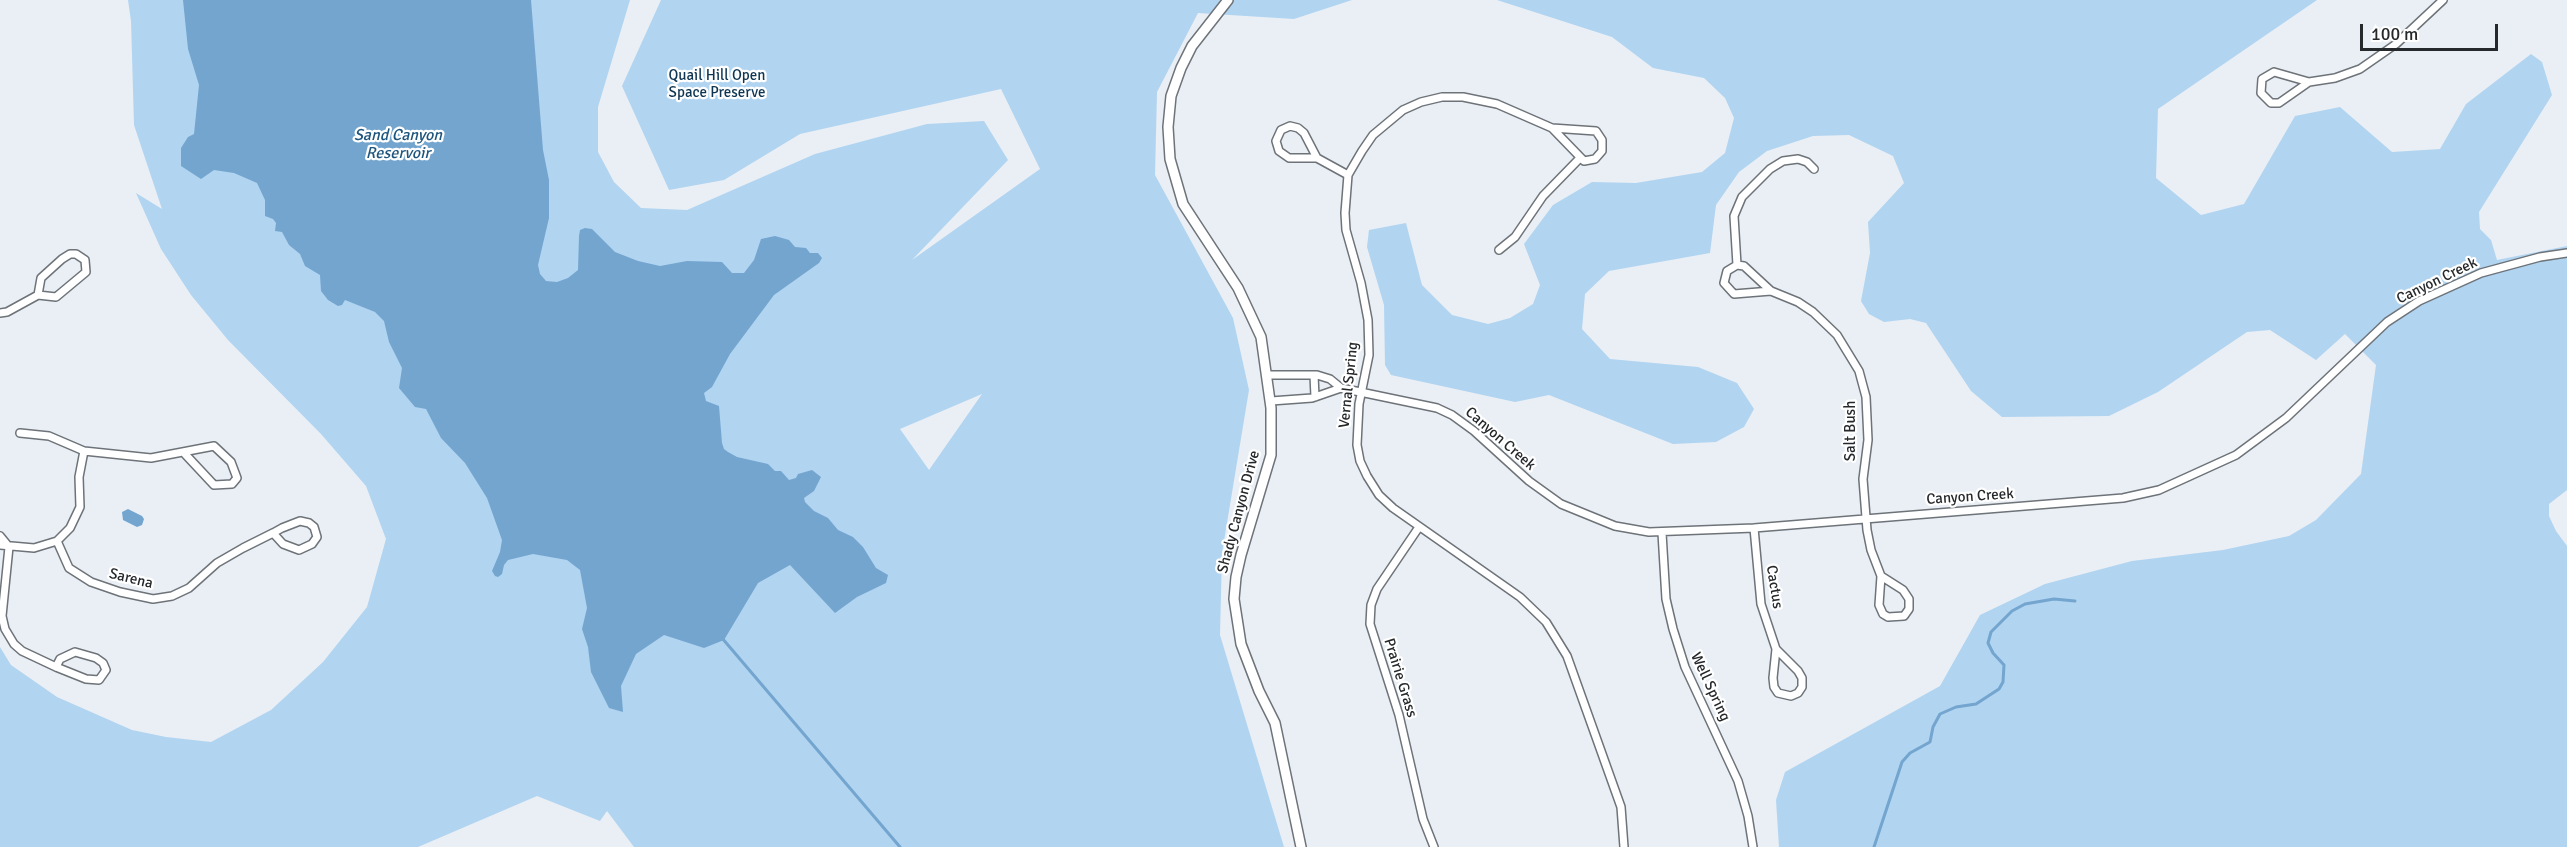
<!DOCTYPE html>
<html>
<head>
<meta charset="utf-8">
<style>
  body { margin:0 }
  #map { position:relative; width:2567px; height:847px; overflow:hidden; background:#e9eff5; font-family:Signika,sans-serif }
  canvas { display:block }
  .scale { position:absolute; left:2360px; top:24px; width:138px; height:27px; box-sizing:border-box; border:3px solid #26292b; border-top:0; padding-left:8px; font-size:18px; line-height:21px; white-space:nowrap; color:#26292b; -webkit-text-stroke:4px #fff; paint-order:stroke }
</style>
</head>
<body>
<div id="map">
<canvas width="2567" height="847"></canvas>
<div class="scale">100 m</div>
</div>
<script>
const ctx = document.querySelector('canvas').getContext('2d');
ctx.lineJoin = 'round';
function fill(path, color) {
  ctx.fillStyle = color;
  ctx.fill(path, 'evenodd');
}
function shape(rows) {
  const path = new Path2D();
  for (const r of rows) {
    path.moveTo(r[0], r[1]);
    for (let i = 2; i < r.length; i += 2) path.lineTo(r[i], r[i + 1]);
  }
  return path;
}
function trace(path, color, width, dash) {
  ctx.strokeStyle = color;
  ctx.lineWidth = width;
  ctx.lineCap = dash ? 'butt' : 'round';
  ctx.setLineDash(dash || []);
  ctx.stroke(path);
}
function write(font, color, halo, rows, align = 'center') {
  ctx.font = font + ' Signika,sans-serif';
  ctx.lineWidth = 4.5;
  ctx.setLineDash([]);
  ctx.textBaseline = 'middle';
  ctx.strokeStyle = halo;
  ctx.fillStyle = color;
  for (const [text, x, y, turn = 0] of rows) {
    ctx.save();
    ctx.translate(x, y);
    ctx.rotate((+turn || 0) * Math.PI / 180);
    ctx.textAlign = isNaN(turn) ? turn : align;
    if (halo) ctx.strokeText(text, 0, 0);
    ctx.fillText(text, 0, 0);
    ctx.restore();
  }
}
const green = shape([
  [128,0,630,0,598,107,598,152,614,182,641,208,687,210,815,154,927,124,984,121,1008,160,912,260,1040,169,1001,89,800,134,724,180,669,190,622,86,661,0,1352,0,1294,19,1198,13,1157,92,1155,175,1233,318,1249,390,1222,553,1220,635,1284,847,634,847,607,811,600,821,537,796,418,847,0,847,0,647,11,665,57,697,132,730,166,737,211,742,271,710,323,662,367,607,386,539,366,486,321,434,228,340,191,295,161,249,136,193,162,209,134,125,131,21],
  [982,394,929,470,900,429],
  [1497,0,2317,0,2158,109,2156,178,2201,215,2244,204,2295,116,2340,107,2392,152,2440,149,2466,104,2531,54,2542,62,2552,95,2479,212,2480,229,2491,240,2497,260,2567,246,2567,490,2549,504,2549,516,2556,531,2567,546,2567,847,1779,847,1776,800,1785,772,1940,686,1980,615,2045,584,2132,561,2223,550,2289,536,2316,520,2361,474,2376,365,2345,334,2316,360,2270,330,2247,332,2158,392,2109,416,2002,417,1971,391,1926,323,1910,319,1884,322,1869,314,1861,301,1870,253,1868,222,1904,183,1893,156,1849,135,1813,136,1767,151,1739,172,1716,205,1710,253,1609,271,1585,294,1582,329,1610,359,1698,367,1737,383,1754,409,1744,427,1716,442,1673,444,1549,395,1515,402,1391,375,1385,365,1384,305,1367,247,1369,230,1406,223,1422,285,1452,315,1488,324,1510,318,1533,304,1540,285,1524,244,1553,205,1592,182,1636,183,1702,172,1725,153,1734,118,1725,98,1704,78,1653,68,1612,37]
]);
const water = shape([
  [183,0,531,0,543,150,549,180,549,218,538,265,540,274,546,281,557,282,568,278,578,270,579,236,580,230,585,228,592,229,615,252,638,261,660,266,687,261,722,262,732,273,744,273,754,260,761,239,775,236,789,240,795,247,806,248,810,253,818,253,822,258,819,263,774,295,730,354,712,387,704,393,706,401,719,406,722,443,724,449,728,452,737,457,768,464,775,471,781,471,789,480,796,478,798,474,812,470,821,477,814,491,804,498,805,502,814,511,828,518,838,530,853,537,863,547,876,568,888,575,886,583,857,597,835,613,790,565,758,583,724,640,704,648,664,635,636,654,621,686,623,712,609,708,591,672,588,647,582,629,587,608,580,570,567,560,533,554,508,560,504,565,502,574,498,577,495,576,492,571,500,552,502,540,487,498,465,463,441,438,426,409,415,407,399,388,402,368,389,342,384,321,375,312,345,300,342,305,338,306,328,300,321,291,320,275,305,266,300,254,289,245,282,232,275,231,276,223,273,219,265,216,265,200,257,183,234,173,214,170,201,179,181,166,181,148,188,137,194,134,199,85,188,49],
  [128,509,142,516,144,519,142,525,137,527,123,520,122,512]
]);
const stream = shape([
  [722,638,900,847],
  [1874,847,1902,762,1910,753,1930,742,1933,727,1940,714,1956,707,1976,704,1999,689,2003,682,2004,665,1993,653,1988,643,1991,632,2012,611,2025,604,2054,599,2075,601]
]);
const minor = shape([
  [2309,82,2274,72,2262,79,2261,93,2271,103,2279,103,2309,82,2335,78,2360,69,2396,44,2443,0],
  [1552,128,1584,161,1595,159,1602,151,1602,140,1596,131,1552,128,1497,104,1463,97,1442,97,1421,102,1403,110,1373,135,1362,151,1348,175,1345,213,1346,230,1361,283,1368,320,1369,355,1359,404,1357,445,1360,461,1367,476,1379,495,1393,508,1520,597,1546,622,1567,656,1621,807,1624,847],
  [1317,158,1304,133,1298,128,1290,126,1281,130,1276,141,1279,151,1289,158,1317,158,1348,175],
  [1499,250,1515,237,1543,196,1580,158],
  [1737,265,1734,216,1742,197,1770,169,1783,161,1798,159,1807,162,1814,169],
  [1771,291,1734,294,1724,283,1727,271,1737,265,1744,266,1771,291,1798,302,1813,312,1837,335,1859,371,1866,397,1868,440,1863,479,1867,530,1871,550,1881,576,1879,605,1883,614,1888,617,1904,616,1909,609,1909,599,1903,590,1881,576],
  [0,313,7,312,38,295,56,297,86,272,85,260,76,254,70,254,62,259,41,278,38,295],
  [1267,375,1317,375,1330,379,1341,388,1437,408,1452,415,1474,431,1529,481,1561,504,1615,526,1649,532,1754,528,2123,498,2159,490,2236,455,2286,418,2387,322,2419,301,2481,273,2540,257,2567,253],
  [1314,375,1315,397],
  [1271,401,1312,398,1341,388],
  [20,433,49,436,84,451,151,458,214,446,231,462,237,478,232,484,214,485,185,454],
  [1419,527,1377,589,1371,605,1370,624,1399,715,1423,819,1434,847],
  [1754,528,1761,604,1776,649,1798,671,1802,678,1802,687,1798,693,1791,696,1778,693,1774,687,1773,678,1776,649],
  [1662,533,1666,599,1673,629,1685,667,1738,781,1748,816,1753,847],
  [0,536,9,547],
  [57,541,69,568,91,582,120,592,153,599,172,596,189,588,217,563,243,548,273,533,282,528,300,521,309,523,314,527,317,537,312,544,299,550,283,544,273,533],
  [0,545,34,548,57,541,70,528,80,507,79,477,84,451],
  [9,547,2,616,5,629,14,644,22,651,56,667,86,679,99,680,106,670,103,663,96,658,75,652,60,659,56,667]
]);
const tertiary = shape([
  [1228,0,1192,46,1181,68,1171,96,1168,127,1170,159,1183,204,1238,288,1261,337,1271,408,1271,455,1241,555,1236,577,1234,599,1241,644,1259,691,1275,723,1301,847]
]);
const parkNames = [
  ["Quail Hill Open",717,76],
  ["Space Preserve",717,93]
];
const streetNames = [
  ["Canyon Creek",2437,281,-26],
  ["Vernal Spring",1349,385,-84],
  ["Salt Bush",1851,431,-90],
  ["Canyon Creek",1500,439,41],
  ["Canyon Creek",1970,497,-4],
  ["Shady Canyon Drive",1239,512,-75],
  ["Sarena",131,579,14],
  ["Cactus",1774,587,81],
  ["Prairie Grass",1400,678,73],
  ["Well Spring",1710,687,65]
];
const waterNames = [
  ["Sand Canyon",398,136],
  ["Reservoir",398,154]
];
fill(green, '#b1d4f1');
fill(water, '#73a5cf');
trace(stream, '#73a5cf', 3);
trace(minor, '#6d7378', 10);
trace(tertiary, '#6d7378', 12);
trace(minor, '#fff', 7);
trace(tertiary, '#fff', 9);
write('15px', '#0e3552', '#fff', parkNames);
write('15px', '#26292b', '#fff', streetNames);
write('italic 16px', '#1d557e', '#fff', waterNames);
</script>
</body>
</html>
